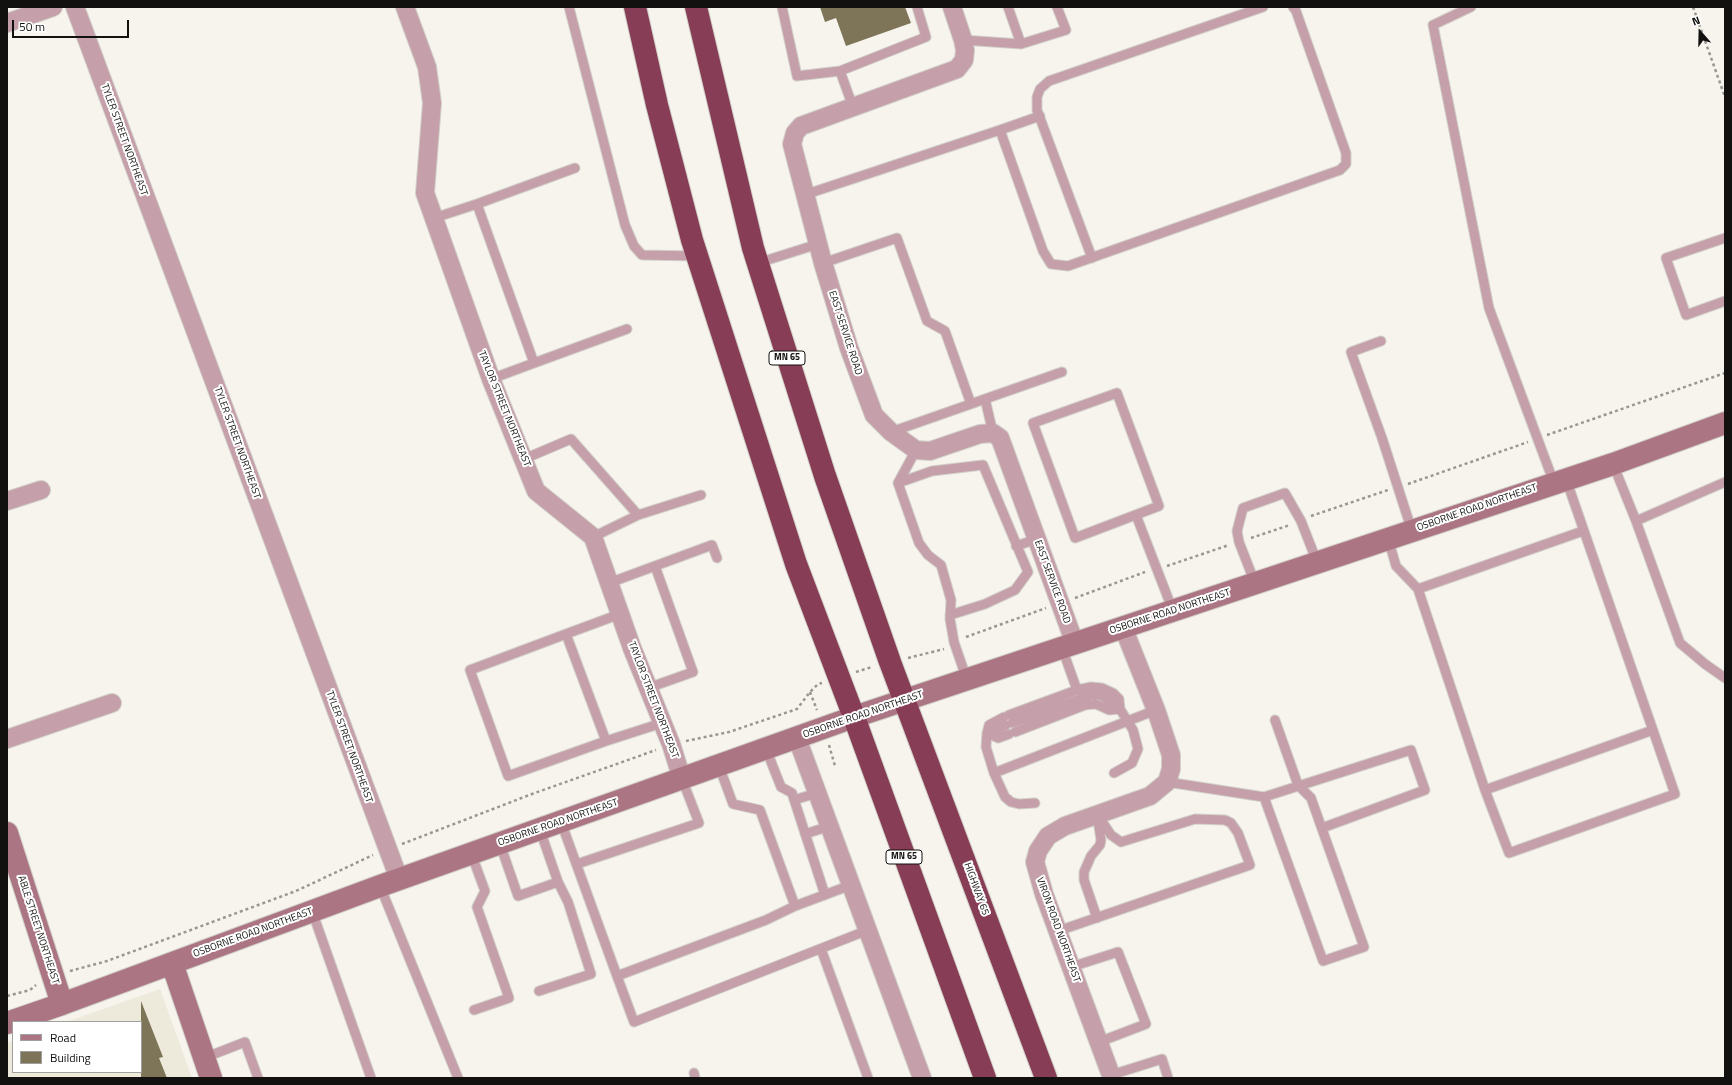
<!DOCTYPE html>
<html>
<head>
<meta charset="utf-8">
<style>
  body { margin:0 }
  #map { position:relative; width:1732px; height:1085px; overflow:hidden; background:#f6f4ed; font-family:"Titillium Web",sans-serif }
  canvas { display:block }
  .frame { position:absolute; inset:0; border:8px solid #12110f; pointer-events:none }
  .legend { position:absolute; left:12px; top:1021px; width:130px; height:52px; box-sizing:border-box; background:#fff; border:1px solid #a0a09f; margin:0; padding:5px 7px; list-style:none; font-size:12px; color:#12110f }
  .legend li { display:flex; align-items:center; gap:8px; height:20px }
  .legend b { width:20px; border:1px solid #a0a09f }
  .north { position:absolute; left:1680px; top:12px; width:40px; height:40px; -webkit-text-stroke:3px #fff; paint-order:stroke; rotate:340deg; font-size:11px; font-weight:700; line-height:16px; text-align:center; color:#12110f }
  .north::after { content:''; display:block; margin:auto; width:14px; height:18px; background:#12110f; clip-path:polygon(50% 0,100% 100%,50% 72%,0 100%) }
  .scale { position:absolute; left:12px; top:20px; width:117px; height:18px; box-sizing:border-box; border:2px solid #12110f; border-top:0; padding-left:5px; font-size:12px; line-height:14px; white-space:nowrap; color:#12110f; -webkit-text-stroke:3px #fff; paint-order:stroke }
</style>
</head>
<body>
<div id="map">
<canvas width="1732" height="1085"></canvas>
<div class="frame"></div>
<ul class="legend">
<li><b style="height:5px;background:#ab7584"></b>Road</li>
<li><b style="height:11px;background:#7e7558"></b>Building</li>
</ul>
<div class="north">N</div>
<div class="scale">50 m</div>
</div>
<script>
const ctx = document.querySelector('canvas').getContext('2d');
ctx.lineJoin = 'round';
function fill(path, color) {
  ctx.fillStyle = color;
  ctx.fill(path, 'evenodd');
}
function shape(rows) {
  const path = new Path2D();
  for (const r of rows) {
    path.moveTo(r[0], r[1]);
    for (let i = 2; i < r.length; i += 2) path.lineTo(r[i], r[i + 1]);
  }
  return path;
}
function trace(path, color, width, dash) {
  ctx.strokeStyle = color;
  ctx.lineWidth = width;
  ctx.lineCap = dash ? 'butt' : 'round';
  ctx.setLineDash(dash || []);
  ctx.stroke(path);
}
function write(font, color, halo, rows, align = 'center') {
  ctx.font = font + ' "Titillium Web",sans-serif';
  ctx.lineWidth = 4;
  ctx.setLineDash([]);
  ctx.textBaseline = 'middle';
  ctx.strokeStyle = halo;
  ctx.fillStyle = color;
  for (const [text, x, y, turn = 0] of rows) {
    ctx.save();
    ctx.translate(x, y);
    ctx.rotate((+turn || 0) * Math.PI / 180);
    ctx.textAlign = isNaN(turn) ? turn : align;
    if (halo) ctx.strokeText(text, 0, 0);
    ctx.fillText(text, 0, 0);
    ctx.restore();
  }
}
const built = shape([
  [160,989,192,1078,7,1078,7,1043,13,1041,13,1072,141,1072,141,1022,66,1022]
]);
const building = shape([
  [820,7,905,7,911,23,846,46,836,18,825,22],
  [141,1001,163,1057,159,1058,167,1078,141,1078]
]);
const path = shape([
  [1693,7,1725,97],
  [1547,435,1725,373],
  [1408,484,1528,442],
  [1311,516,1388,490],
  [1251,538,1290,525],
  [1167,566,1229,545],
  [1075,598,1145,572],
  [966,637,1046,608],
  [908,658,944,649],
  [856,672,872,667],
  [810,692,817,710],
  [686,741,729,732,797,709,810,692,818,684,822,683],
  [829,745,835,766],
  [402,844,532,794,656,750],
  [70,971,107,961,296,891,373,855],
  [7,996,30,990,36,985]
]);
const lane = shape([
  [569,7,625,225,634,246,642,255,697,256],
  [782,7,797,76,840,71,926,37,917,7],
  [1008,7,1021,44],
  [1471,7,1433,25,1489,308,1554,483],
  [963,40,1021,44,1066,30,1057,7],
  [840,71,853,107],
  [1000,130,1040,116],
  [804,195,1000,130,1043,251,1051,264,1068,266,1340,170,1346,164,1346,153,1296,11,1293,7],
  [477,204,575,168],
  [434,218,477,204,534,363,491,379],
  [1725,238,1666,258,1686,315,1725,301],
  [1092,258,1037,110,1037,97,1040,89,1049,81,1263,7],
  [758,263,818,244],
  [823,263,897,238,927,321,945,331,971,404],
  [1381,341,1351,352,1382,438,1412,531],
  [534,363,627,329],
  [1117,393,1159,506,1075,538,1033,423,1117,393],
  [985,399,1062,372],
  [891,432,985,399,993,433],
  [916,450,898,483,919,543,928,555,941,565,951,600,950,619,954,642,967,680],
  [524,459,571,439,638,515,593,537],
  [1613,464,1636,521,1680,643,1705,664,1725,678],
  [898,483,932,471,983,465,1028,572,1015,590,985,604,950,615],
  [638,515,701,495],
  [1136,515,1173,611],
  [1636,521,1725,482],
  [1388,538,1396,566,1418,589,1485,790,1509,853,1675,794,1566,479],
  [1016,546,1037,539],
  [655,566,712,545,717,558],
  [609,583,655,566,693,672,648,688],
  [1255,583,1239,542,1237,531,1243,508,1285,493,1301,521,1317,562],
  [1418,589,1583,531],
  [620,614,566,634,606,741,662,723],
  [566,634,470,670,508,776,606,741],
  [1062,648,1077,690],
  [1009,715,1077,690,1091,687,1102,688,1113,693,1119,699,1120,709],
  [1004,717,989,725,987,733,998,738,1009,734],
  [1012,723,1091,695,1100,695,1107,699,1120,709,1133,730,1138,749,1132,763,1114,773],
  [1006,725,987,733,986,747,994,773,1005,797,1011,802,1019,804,1035,803],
  [1015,732,1085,705,1096,704,1109,710,1120,709],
  [766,749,781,787,792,793,825,895],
  [719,766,733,804,760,810,795,906],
  [994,773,1156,710],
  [1167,782,1264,797,1411,750,1425,790,1322,828],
  [1485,790,1653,730],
  [1264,797,1323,961,1364,947,1311,798,1298,785,1275,720],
  [794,800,817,793],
  [561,822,617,976,766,920,795,906,851,885],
  [805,834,830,826],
  [500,844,518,896,558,882,540,830],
  [471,853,485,891,477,907,509,998,474,1010],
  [577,864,699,823,682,779],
  [380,886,458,1078],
  [312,911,371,1078],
  [1097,918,1084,880,1084,872,1091,856,1100,845,1101,840,1098,820],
  [1058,931,1250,865,1238,833,1231,823,1225,820,1195,819,1121,842,1111,835,1097,814],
  [821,949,868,1078],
  [1071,967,1118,952,1146,1024,1099,1042],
  [617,976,634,1022,868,930],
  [539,991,591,974,568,902,558,882],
  [204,1058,245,1042,258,1078],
  [694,1073,695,1078],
  [1111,1075,1162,1059,1168,1078]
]);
const street = shape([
  [75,7,399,879],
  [405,7,427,67,432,103,425,193,491,379,536,491,593,537,632,648,671,744,682,779],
  [952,7,963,40,965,50,964,60,957,69,801,126,795,133,792,144,823,263,849,348,874,415,891,432,916,450,930,451,980,434,993,433,1000,438,1075,644],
  [7,23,53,7],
  [7,501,41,490],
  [797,738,922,1078],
  [7,739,112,703],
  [1112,1078,1044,894,1035,862,1038,851,1048,836,1065,826,1150,796,1167,782,1171,769,1171,755,1156,710,1123,627]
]);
const secondary = shape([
  [7,833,62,1004],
  [170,964,176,975,211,1078],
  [7,1023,62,1004,380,886,854,717,1613,464,1725,423]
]);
const highway = shape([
  [635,7,657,105,692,240,796,564,854,717,985,1078],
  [696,7,753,248,825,476,890,662,1046,1078]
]);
const shields = [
  [787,358,36],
  [904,857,36]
];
const shieldNames = [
  ["MN 65",787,358],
  ["MN 65",904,857]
];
const streetNames = [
  ["TYLER STREET NORTHEAST",124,140,70],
  ["EAST SERVICE ROAD",845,333,72],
  ["TAYLOR STREET NORTHEAST",504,409,68],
  ["TYLER STREET NORTHEAST",237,443,70],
  ["OSBORNE ROAD NORTHEAST",1477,508,-19],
  ["EAST SERVICE ROAD",1052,582,70],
  ["OSBORNE ROAD NORTHEAST",1170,612,-18],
  ["TAYLOR STREET NORTHEAST",653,700,69],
  ["OSBORNE ROAD NORTHEAST",863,715,-19],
  ["TYLER STREET NORTHEAST",349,747,70],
  ["OSBORNE ROAD NORTHEAST",558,823,-19],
  ["HIGHWAY 65",976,889,70],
  ["ABLE STREET NORTHEAST",38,930,72],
  ["VIRON ROAD NORTHEAST",1058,930,70],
  ["OSBORNE ROAD NORTHEAST",253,933,-20]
];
fill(built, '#ede9db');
fill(building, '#7e7558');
trace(lane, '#d2d0c9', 11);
trace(street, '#d2d0c9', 20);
trace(secondary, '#d2d0c9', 24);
trace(highway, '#d2d0c9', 24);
trace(path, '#999792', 2.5, [3, 3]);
trace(lane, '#c59fa9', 9);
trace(street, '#c59fa9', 18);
trace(secondary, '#ab7584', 22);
trace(highway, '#863d55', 22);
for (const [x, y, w] of shields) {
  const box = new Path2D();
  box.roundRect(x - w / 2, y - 7, w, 14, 3);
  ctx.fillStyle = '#fff';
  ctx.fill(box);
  trace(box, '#12110f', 1);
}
write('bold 9px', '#12110f', null, shieldNames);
write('10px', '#12110f', '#fff', streetNames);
</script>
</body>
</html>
